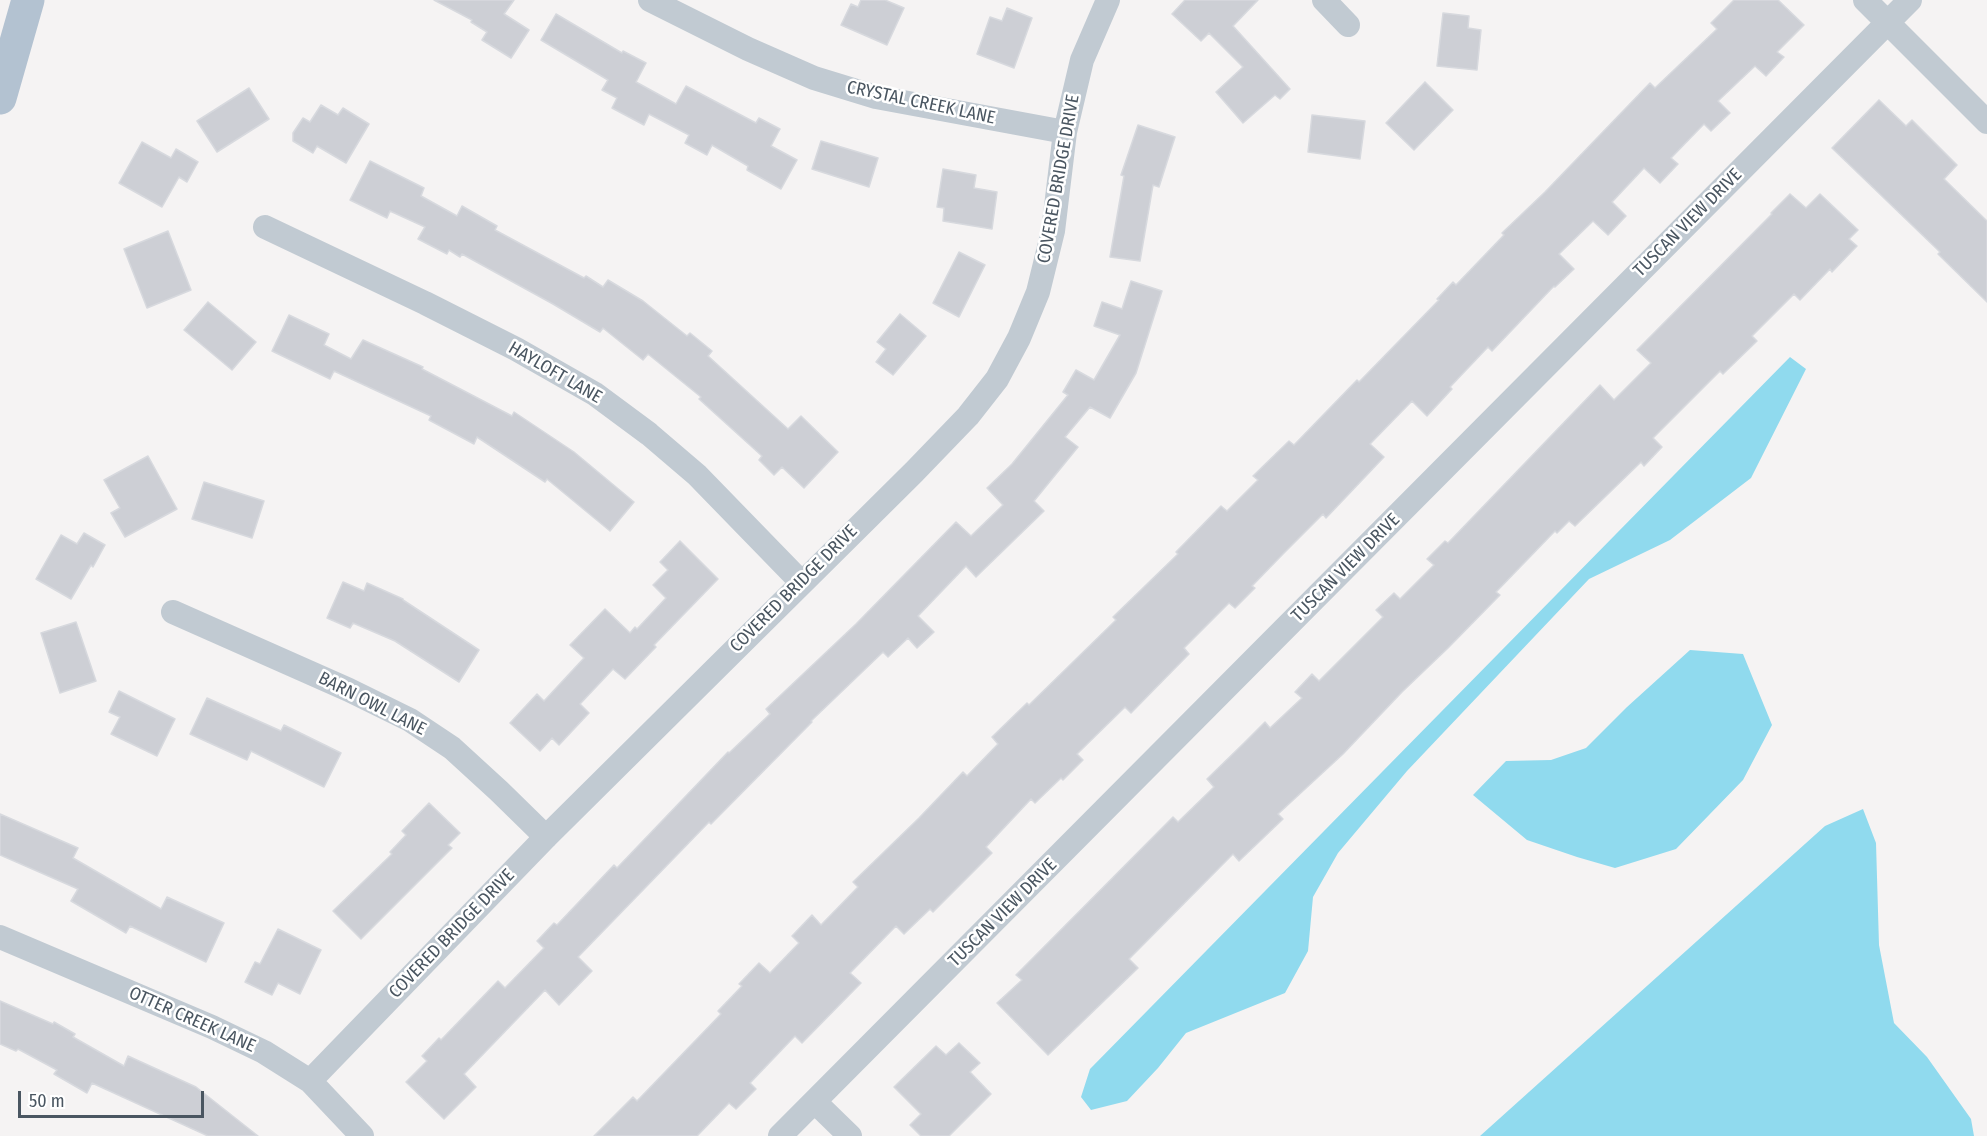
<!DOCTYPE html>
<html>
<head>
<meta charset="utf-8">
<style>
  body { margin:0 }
  #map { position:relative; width:1987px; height:1136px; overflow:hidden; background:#f5f3f3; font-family:"Fira Sans Condensed",sans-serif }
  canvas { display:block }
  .scale { position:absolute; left:18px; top:1091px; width:186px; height:27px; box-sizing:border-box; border:3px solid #4a5661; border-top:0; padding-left:8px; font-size:18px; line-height:21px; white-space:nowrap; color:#4a5661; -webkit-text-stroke:4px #fff; paint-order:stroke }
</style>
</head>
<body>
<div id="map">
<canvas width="1987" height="1136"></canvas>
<div class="scale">50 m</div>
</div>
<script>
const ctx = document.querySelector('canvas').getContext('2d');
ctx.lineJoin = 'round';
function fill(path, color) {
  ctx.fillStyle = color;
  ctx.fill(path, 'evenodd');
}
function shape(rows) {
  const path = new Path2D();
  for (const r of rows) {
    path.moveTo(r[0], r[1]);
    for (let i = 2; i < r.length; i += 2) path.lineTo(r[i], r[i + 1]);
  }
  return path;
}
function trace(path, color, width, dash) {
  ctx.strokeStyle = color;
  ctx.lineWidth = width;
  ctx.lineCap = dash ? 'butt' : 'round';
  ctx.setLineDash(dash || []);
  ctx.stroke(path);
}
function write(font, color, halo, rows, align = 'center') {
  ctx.font = font + ' "Fira Sans Condensed",sans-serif';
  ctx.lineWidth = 5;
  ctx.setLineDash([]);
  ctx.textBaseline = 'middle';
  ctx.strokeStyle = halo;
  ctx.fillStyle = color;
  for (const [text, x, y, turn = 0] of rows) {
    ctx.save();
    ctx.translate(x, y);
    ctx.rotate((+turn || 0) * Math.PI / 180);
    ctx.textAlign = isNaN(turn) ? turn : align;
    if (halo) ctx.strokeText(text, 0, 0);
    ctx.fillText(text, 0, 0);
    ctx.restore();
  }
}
const water = shape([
  [1790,357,1806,369,1751,478,1670,540,1589,579,1407,771,1338,853,1313,897,1308,951,1285,993,1186,1033,1158,1068,1127,1101,1091,1110,1081,1097,1090,1069],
  [1690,650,1743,654,1772,725,1743,780,1676,849,1615,868,1577,857,1527,840,1473,795,1506,761,1551,760,1586,748,1627,707],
  [1863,809,1876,843,1879,945,1894,1023,1927,1057,1971,1119,1974,1136,1480,1136,1825,826]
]);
const building = shape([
  [434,0,514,0,504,14,529,30,511,58,482,40,487,32,471,22,472,20,434,0],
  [861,0,885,0,904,8,887,45,841,25,851,4,858,7,861,0],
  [1185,0,1258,0,1233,26,1290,89,1280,99,1275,95,1243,123,1216,92,1243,67,1209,33,1201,41,1172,14,1185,0],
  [1734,0,1778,0,1804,25,1777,52,1784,57,1766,76,1755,66,1718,101,1730,113,1711,131,1704,124,1671,158,1678,164,1660,183,1644,168,1612,202,1626,216,1608,235,1593,221,1559,254,1574,269,1555,287,1554,286,1492,351,1488,347,1450,387,1452,389,1427,416,1412,401,1370,444,1384,457,1346,497,1326,518,1323,514,1284,553,1252,586,1255,588,1235,608,1229,603,1184,648,1189,654,1131,713,1125,707,1077,754,1083,760,1063,780,1061,778,1035,803,1031,799,986,847,992,853,933,912,930,909,904,934,896,926,850,973,861,983,802,1043,795,1036,750,1083,756,1089,736,1109,729,1103,697,1136,594,1136,633,1097,637,1101,721,1014,718,1011,742,986,739,984,759,963,770,973,799,943,792,936,812,915,821,925,858,887,853,882,919,818,963,772,967,776,998,744,992,737,1027,703,1029,705,1116,620,1113,617,1178,554,1176,552,1221,506,1227,511,1258,480,1253,476,1289,441,1294,445,1357,380,1359,382,1439,300,1437,299,1453,282,1456,285,1504,235,1502,233,1545,192,1650,83,1655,88,1717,29,1711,23,1734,0],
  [1007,8,1032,18,1014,68,977,54,990,17,1002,21,1007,8],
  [1443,13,1469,16,1468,28,1481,30,1477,70,1437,66,1443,13],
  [556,14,622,53,623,51,646,63,636,82,676,104,686,86,756,123,759,118,780,129,771,146,797,160,781,189,747,170,748,166,712,145,707,155,685,143,689,135,649,114,644,125,612,108,617,98,602,90,608,80,541,40,556,14],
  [1425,82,1453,110,1414,150,1386,123,1425,82],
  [249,88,269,119,217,152,197,121,249,88],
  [1879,100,1906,126,1912,120,1957,165,1944,179,1987,221,1987,302,1938,254,1940,252,1832,148,1879,100],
  [321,105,338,115,343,108,369,124,346,163,317,146,313,153,293,141,293,133,303,118,310,122,321,105],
  [1312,115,1365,121,1360,159,1308,152,1312,115],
  [1138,125,1175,137,1159,187,1153,185,1140,261,1110,257,1124,176,1121,175,1138,125],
  [821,141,878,158,869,187,812,169,821,141],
  [142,142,171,158,176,149,198,162,187,182,179,177,162,207,119,183,142,142],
  [370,161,424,188,421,196,457,216,462,206,497,226,495,230,584,278,586,276,603,287,608,280,643,301,687,336,690,333,712,351,708,356,788,429,801,416,838,452,804,488,782,467,774,475,759,460,762,456,699,399,701,397,648,354,643,360,603,328,600,332,553,304,462,254,460,257,449,250,447,254,418,239,425,227,390,211,387,218,350,200,370,161],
  [943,169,976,175,974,188,997,192,992,229,943,221,944,208,937,207,943,169],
  [1790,194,1806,208,1820,194,1858,230,1849,239,1857,246,1832,272,1830,269,1800,300,1794,294,1752,336,1757,341,1723,374,1720,371,1653,438,1662,447,1644,466,1641,462,1575,526,1569,521,1557,533,1555,531,1496,592,1500,595,1448,648,1402,692,1343,754,1278,814,1283,819,1239,861,1233,854,1129,959,1138,968,1048,1055,997,1003,1022,980,1016,975,1173,817,1178,822,1214,787,1207,779,1245,742,1265,722,1270,728,1302,698,1295,692,1312,674,1319,681,1383,617,1376,610,1394,593,1400,599,1434,565,1427,559,1445,541,1448,543,1600,385,1614,400,1651,363,1637,350,1772,214,1771,213,1790,194],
  [168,231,191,290,147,308,124,249,168,231],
  [959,252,985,265,959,317,933,303,959,252],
  [1131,281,1162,291,1136,373,1110,418,1090,407,1065,437,1078,447,1034,501,1044,511,976,577,966,566,918,616,934,632,917,648,908,638,888,657,883,652,811,721,812,722,711,824,709,822,578,957,592,971,559,1005,545,990,464,1074,476,1087,444,1119,406,1082,427,1061,422,1056,439,1038,441,1040,498,981,505,988,544,948,537,941,554,923,557,925,614,865,617,868,728,752,729,753,770,714,766,709,856,624,956,522,971,536,1003,505,987,488,1012,464,1068,395,1063,392,1076,370,1094,380,1120,335,1094,326,1102,302,1122,309,1131,281],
  [208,302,256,342,232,370,184,330,208,302],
  [900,314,926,336,893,375,876,362,886,349,877,342,900,314],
  [289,315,329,334,324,345,351,359,363,340,423,367,422,369,512,416,514,412,574,452,634,502,610,531,547,479,545,482,477,437,474,444,429,420,431,416,334,371,330,379,272,351,289,315],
  [148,456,177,509,125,537,111,513,120,508,104,480,148,456],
  [204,482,264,501,252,538,192,519,204,482],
  [84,533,105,545,93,567,91,565,71,599,36,579,61,535,77,544,84,533],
  [680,541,718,579,654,645,656,647,625,679,613,669,580,704,589,713,559,745,552,738,540,751,510,723,537,694,544,701,584,658,570,645,605,609,630,633,635,627,637,629,666,598,653,585,668,570,660,562,680,541],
  [343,582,364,591,367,583,403,599,403,600,479,650,459,682,395,641,353,623,350,628,327,618,343,582],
  [76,622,96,681,60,693,41,633,76,622],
  [119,691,175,719,157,756,111,734,120,717,109,712,119,691],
  [207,698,281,731,284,725,341,753,324,787,251,751,247,760,190,734,207,698],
  [429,803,460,833,448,845,452,848,361,939,333,911,392,854,390,852,406,835,402,831,429,803],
  [0,814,78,848,73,858,161,909,167,897,224,923,206,962,130,926,126,933,71,901,78,889,0,855,0,814],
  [278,929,321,950,300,994,278,983,272,995,245,982,255,962,260,964,278,929],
  [0,1001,53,1024,54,1022,75,1034,73,1037,124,1066,128,1056,196,1087,258,1136,208,1136,92,1083,87,1093,54,1074,57,1070,18,1049,16,1051,0,1044,0,1001],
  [959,1043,980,1063,970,1072,991,1094,949,1136,921,1136,910,1125,921,1114,894,1087,936,1046,946,1055,959,1043]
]);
const minor = shape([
  [650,0,748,49,814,78,876,97,1065,132],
  [1324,0,1348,25],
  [1865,0,1987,122],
  [265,227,425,303,516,349,595,394,649,434,697,475,801,582],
  [173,612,349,690,410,720,452,748,499,791,546,837],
  [0,937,212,1027,264,1052,310,1081,362,1136],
  [310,1081,546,837,914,472,968,416,997,379,1019,338,1038,292,1053,231,1065,132,1082,60,1108,0],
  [815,1102,850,1136],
  [780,1136,1910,0]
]);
const primary = shape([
  [0,98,28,0]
]);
const streetNames = [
  ["CRYSTAL CREEK LANE",921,103,12],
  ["COVERED BRIDGE DRIVE",1059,179,-80],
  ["TUSCAN VIEW DRIVE",1688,223,-45],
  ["HAYLOFT LANE",555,373,30],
  ["TUSCAN VIEW DRIVE",1346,568,-45],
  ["COVERED BRIDGE DRIVE",794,589,-45],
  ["BARN OWL LANE",372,704,27],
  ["TUSCAN VIEW DRIVE",1003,913,-45],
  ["COVERED BRIDGE DRIVE",452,934,-46],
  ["OTTER CREEK LANE",192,1020,24]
];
fill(water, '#90daee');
fill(building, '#cdcfd5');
trace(building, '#d7d9de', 1.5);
trace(minor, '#c1cad2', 24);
trace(primary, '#b3c2d1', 33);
write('18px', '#4a5661', '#fff', streetNames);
</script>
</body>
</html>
